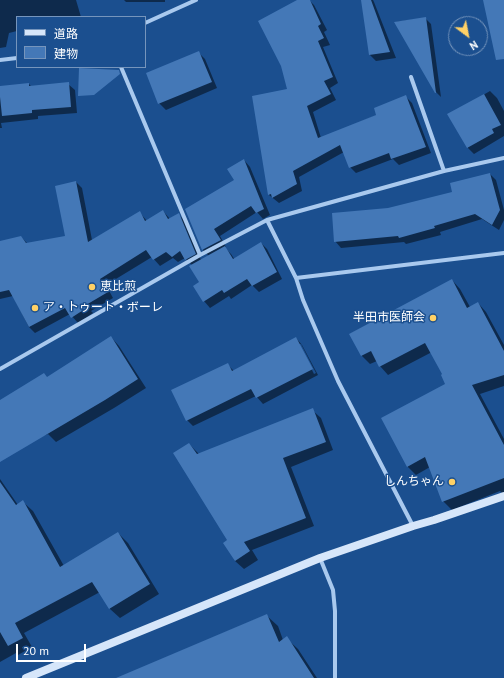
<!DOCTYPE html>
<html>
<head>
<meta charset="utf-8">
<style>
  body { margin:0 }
  #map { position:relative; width:504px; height:678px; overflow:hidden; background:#1b4f8f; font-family:"PT Sans","Noto Sans JP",sans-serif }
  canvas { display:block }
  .legend { position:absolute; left:16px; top:16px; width:130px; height:52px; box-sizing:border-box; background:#1b4f8f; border:1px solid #7695bc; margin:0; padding:5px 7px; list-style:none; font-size:12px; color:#fff }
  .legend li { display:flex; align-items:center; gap:8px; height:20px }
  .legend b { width:20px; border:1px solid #7695bc }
  .north { position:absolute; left:448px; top:16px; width:40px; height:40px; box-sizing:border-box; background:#1b4f8f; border:1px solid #7695bc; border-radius:50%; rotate:148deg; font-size:11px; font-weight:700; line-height:16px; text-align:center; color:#fff }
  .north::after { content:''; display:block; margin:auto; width:14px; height:18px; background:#ffd166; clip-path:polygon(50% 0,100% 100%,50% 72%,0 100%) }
  .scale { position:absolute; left:16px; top:644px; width:70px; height:18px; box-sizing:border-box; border:2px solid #fff; border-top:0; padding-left:5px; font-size:12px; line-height:14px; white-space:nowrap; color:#fff; -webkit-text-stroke:3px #1b4f8f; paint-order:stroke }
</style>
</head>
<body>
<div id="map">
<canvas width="504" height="678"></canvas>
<ul class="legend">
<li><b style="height:5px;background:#d6e6fa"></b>道路</li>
<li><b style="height:11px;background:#4478b7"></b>建物</li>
</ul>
<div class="north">N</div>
<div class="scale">20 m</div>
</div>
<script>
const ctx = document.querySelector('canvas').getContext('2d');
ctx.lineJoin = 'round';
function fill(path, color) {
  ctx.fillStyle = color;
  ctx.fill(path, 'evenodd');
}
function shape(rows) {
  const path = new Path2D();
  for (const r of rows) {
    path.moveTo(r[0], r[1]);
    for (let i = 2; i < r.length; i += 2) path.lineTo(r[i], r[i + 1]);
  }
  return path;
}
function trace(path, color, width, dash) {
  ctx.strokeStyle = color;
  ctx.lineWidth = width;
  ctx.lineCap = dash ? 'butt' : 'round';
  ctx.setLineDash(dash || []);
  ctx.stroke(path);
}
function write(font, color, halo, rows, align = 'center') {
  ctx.font = font + ' "PT Sans","Noto Sans JP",sans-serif';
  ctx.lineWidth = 3;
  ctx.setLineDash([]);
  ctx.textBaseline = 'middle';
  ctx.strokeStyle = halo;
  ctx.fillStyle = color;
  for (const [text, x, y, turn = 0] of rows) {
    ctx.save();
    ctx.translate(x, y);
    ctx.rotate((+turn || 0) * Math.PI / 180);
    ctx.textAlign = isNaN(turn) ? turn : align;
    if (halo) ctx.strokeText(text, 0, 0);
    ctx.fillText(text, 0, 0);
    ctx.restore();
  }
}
const shadow = shape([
  [0,0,76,0,81,17,17,17,17,31,9,33,6,47,0,48],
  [124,0,165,0,165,2,126,2],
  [307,0,309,0,314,5,327,30,324,32,330,45,323,47,338,83,330,88,336,100,313,112,321,138,377,115,406,97,412,103,431,153,399,165,393,159,356,173,350,167,344,152,299,177,302,191,279,203,269,195,253,97,288,90],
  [362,0,373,0,374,2,396,58,376,61,370,55],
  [425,18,431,24,441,97,436,92,396,22],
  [199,53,205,59,217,88,166,110,159,103],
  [29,84,32,87,68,84,75,90,77,113,38,116,38,119,1,123,2,128,0,128,0,87],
  [490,91,497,98,504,111,504,136,474,154,468,148,449,115],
  [244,160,250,167,270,215,263,219,257,212,220,236,226,247,225,248,231,254,235,260,261,243,267,249,282,279,259,292,252,285,231,299,229,296,210,308,204,301,200,283,192,265,185,258,178,262,173,258,160,266,152,257,106,285,113,298,91,311,93,313,78,323,70,314,35,333,29,327,13,296,0,299,0,252,21,237,28,244,66,237,76,182,82,188,92,240,140,213,147,221,163,211,170,219,178,214,184,220,201,260,209,256,203,250,236,180],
  [490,174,496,180,504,210,504,220,499,230,482,219,440,232,441,235,406,244,404,242,341,248,335,241,388,209,454,193],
  [452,280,460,289,470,307,478,303,486,312,504,345,504,386,480,394,504,439,504,493,502,493,500,491,452,510,443,501,430,467,416,475,407,466,447,384,444,375,432,352,388,375,380,366,377,361,370,364,362,356,350,334],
  [111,337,119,346,146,388,114,408,56,442,48,434,0,453,0,401,47,378],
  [296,338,302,345,318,375,263,404,256,396,193,426,187,420,227,364,234,371],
  [299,344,301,344,316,373,314,374],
  [312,410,321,418,333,450,291,467,314,526,252,550,258,560,244,569,235,561,228,541,189,444,199,454],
  [0,479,18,505,23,502,33,511,64,566,118,533,128,543,159,594,120,618,110,609,100,592,24,633,32,647,18,655,16,653,0,662],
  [266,615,278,626,283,640,286,638,298,649,317,678,118,678]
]);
const building = shape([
  [297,0,310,0,321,24,318,26,324,38,318,41,333,77,324,81,331,94,307,106,318,138,376,115,374,108,406,95,426,147,391,159,389,153,349,168,340,145,293,171,297,184,272,198,271,194,268,195,252,96,287,89,281,66,258,21],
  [361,0,371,0,390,52,369,55],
  [483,0,504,0,504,59,496,60],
  [426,17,436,93,435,93,394,22],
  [199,51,212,82,158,104,146,73],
  [79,68,119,70,120,74,94,95,78,96],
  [69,82,71,107,32,110,32,113,2,116,0,97,0,86,29,83,29,86],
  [484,94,501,125,492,129,494,133,467,148,447,114],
  [244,159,264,209,256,213,251,206,214,229,221,240,202,250,185,209,234,180,227,169],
  [490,173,500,210,492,225,475,214,434,226,435,228,399,238,398,236,334,242,332,213,388,208,452,192,450,183],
  [76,181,88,242,140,211,145,221,163,210,168,219,179,213,196,254,185,260,180,251,172,257,166,252,153,260,146,250,100,279,108,292,86,305,88,307,71,318,65,308,29,327,9,290,0,292,0,241,21,236,26,243,65,236,55,186],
  [261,242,277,272,252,286,247,279,224,293,222,290,203,302,193,286,199,282,189,266,225,246,233,259],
  [452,279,467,308,478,302,504,351,504,375,472,385,504,445,504,478,442,502,425,457,407,467,381,418,445,384,441,375,442,374,425,343,379,367,371,351,361,356,349,334],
  [111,336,138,379,105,400,0,462,0,400,44,373,47,377],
  [296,337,313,369,256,398,251,389,186,421,171,390,228,363,232,371],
  [313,408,326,442,283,458,306,518,244,542,250,551,235,561,223,543,227,540,173,453,189,443,197,454],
  [0,482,16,505,23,500,60,567,118,532,150,584,109,609,92,582,15,623,23,638,8,646,0,632],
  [267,614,279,642,287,636,314,678,116,678]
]);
const street = shape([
  [145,23,196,0],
  [0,60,17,58],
  [121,67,200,255],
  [411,77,444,171],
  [267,220,296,278,303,300,338,381,413,526],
  [296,278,504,253],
  [0,369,200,255,267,220,444,171,504,158],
  [320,558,333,590,335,611,335,678]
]);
const secondary = shape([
  [26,678,320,558,413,526,434,520,504,496]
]);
const markers = [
  [92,287,4,"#ffd166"],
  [35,308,4,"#ffd166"],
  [433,318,4,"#ffd166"],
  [452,482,4,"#ffd166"]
];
const poiNames = [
  ["恵比煎",100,287],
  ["ア・トゥート・ボーレ",43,308],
  ["半田市医師会",425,318,"right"],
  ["しんちゃん",444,482,"right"]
];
fill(shadow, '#0007');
fill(building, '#4478b7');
trace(street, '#a9c9ee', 4);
trace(secondary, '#d6e6fa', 8);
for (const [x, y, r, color] of markers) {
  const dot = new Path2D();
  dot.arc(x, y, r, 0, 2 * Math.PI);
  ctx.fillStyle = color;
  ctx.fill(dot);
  trace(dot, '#1b4f8f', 1.5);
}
write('12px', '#fff', '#1b4f8f', poiNames, 'left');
</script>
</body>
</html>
